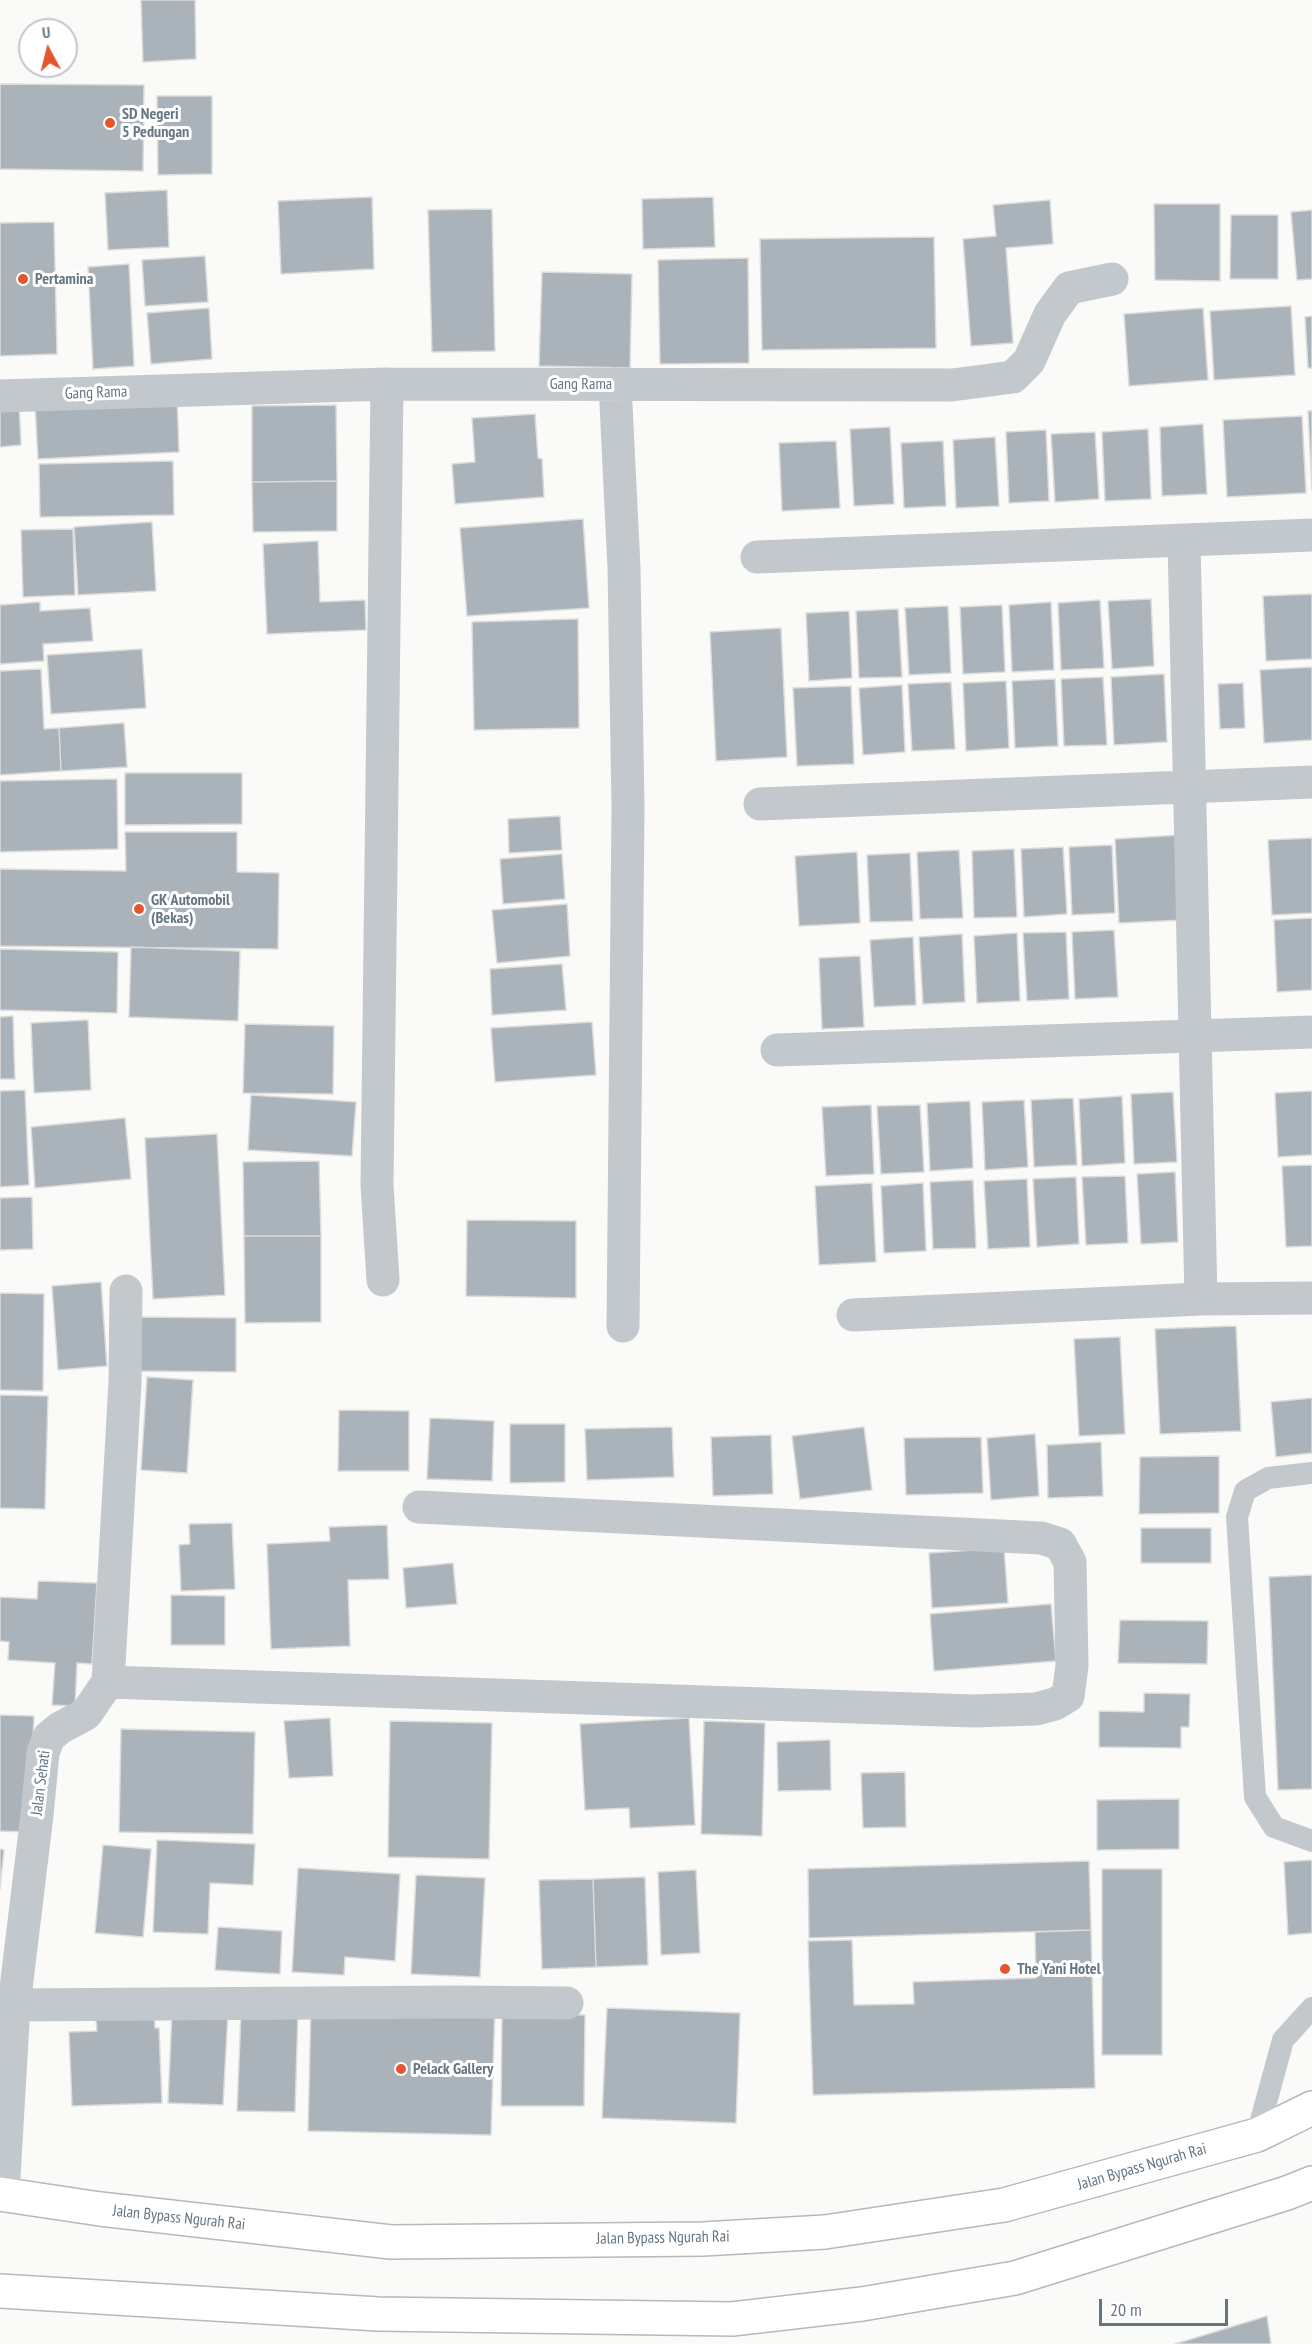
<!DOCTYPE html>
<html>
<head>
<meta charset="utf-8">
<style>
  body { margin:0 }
  #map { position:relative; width:1312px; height:2344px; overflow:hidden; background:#fafaf8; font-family:"PT Sans Narrow",sans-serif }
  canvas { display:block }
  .north { position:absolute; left:18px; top:18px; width:60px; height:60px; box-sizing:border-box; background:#fff; border:2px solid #c1c8cd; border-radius:50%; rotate:353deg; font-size:16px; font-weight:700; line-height:24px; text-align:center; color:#657683 }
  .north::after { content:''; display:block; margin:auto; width:21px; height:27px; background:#e4572e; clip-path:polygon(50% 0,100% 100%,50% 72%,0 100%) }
  .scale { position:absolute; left:1099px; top:2299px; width:129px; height:27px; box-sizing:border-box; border:3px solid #657683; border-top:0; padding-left:8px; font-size:18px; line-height:21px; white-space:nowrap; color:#657683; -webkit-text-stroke:4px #fff; paint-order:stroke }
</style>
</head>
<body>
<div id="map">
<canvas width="1312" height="2344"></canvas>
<div class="north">U</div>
<div class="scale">20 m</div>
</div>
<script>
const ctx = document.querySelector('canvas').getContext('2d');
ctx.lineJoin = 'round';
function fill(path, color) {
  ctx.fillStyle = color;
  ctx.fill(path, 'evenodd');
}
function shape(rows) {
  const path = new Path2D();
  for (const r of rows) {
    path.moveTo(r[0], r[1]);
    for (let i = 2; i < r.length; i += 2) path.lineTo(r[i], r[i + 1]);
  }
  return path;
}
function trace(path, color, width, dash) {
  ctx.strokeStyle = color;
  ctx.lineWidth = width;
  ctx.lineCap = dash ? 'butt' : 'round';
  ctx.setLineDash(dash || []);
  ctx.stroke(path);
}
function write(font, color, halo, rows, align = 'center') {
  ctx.font = font + ' "PT Sans Narrow",sans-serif';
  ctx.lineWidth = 6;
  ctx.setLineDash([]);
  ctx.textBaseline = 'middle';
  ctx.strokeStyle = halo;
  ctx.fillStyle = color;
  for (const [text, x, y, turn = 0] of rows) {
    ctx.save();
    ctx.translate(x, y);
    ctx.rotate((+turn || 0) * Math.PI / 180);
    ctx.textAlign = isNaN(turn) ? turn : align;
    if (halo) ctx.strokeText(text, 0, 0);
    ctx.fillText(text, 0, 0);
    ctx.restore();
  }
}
const building = shape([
  [141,0,195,0,196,59,143,62,141,0],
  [0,84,144,85,143,171,0,169,0,84],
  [157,96,212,96,212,174,158,175,157,96],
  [167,190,169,247,108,250,105,193,167,190],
  [372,197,374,269,281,274,278,201,372,197],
  [713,197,715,247,643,249,642,199,713,197],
  [1050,200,1053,244,1006,248,1013,343,971,346,963,239,996,236,993,205,1050,200],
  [1154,204,1220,204,1220,281,1155,280,1154,204],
  [492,209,495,351,432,352,428,210,492,209],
  [1312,210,1312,279,1297,280,1291,212,1312,210],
  [1231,215,1278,215,1278,279,1230,279,1231,215],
  [54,222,57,354,0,356,0,223,54,222],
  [934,237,936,348,762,350,760,239,934,237],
  [205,256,208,302,145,306,142,260,205,256],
  [748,258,749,363,660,364,658,260,748,258],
  [129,264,134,366,93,369,88,267,129,264],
  [542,272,632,274,630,368,539,366,542,272],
  [1291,306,1295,375,1214,380,1210,311,1291,306],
  [209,308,212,359,151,364,147,313,209,308],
  [1203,308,1208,380,1129,386,1124,314,1203,308],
  [1312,316,1312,368,1308,368,1305,317,1312,316],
  [177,396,179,452,38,459,35,404,177,396],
  [19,403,21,445,0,447,0,404,19,403],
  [336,405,337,481,252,482,252,406,336,405],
  [1308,411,1312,411,1312,490,1308,411],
  [535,414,538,458,542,459,544,497,455,504,452,464,475,462,472,418,535,414],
  [1302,416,1306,493,1227,497,1223,420,1302,416],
  [1203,424,1207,494,1162,496,1160,427,1203,424],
  [890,427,894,504,854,506,850,429,890,427],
  [1148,429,1151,499,1105,501,1102,432,1148,429],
  [1046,430,1049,501,1009,503,1006,432,1046,430],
  [1095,432,1099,499,1055,502,1051,434,1095,432],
  [995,437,999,506,956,508,953,440,995,437],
  [836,441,840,508,782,511,779,443,836,441],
  [943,441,946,506,904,508,901,443,943,441],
  [173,461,174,515,40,517,39,464,173,461],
  [337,481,337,531,253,532,252,482,337,481],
  [583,519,589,608,467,616,460,528,583,519],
  [152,522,156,591,78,595,74,527,152,522],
  [73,529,75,595,23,597,21,530,73,529],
  [318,541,320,602,365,600,366,630,267,634,263,544,318,541],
  [1312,594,1312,659,1266,661,1263,596,1312,594],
  [1151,599,1154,666,1112,669,1108,601,1151,599],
  [1100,600,1104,668,1061,670,1058,603,1100,600],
  [40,602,40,611,90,608,93,641,43,644,44,661,0,664,0,605,40,602],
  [1051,602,1054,670,1012,672,1009,605,1051,602],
  [1002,605,1005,672,963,674,960,607,1002,605],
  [948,606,951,673,909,675,905,608,948,606],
  [898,609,902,677,859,678,856,611,898,609],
  [849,611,852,678,809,681,806,613,849,611],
  [578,619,579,728,474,730,472,622,578,619],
  [781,628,787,757,716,761,710,632,781,628],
  [142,649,146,708,51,714,47,655,142,649],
  [1312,667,1312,740,1264,743,1260,670,1312,667],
  [41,669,44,729,59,728,61,771,0,775,0,671,41,669],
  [1164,674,1167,742,1114,745,1111,677,1164,674],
  [1103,677,1107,745,1064,746,1061,679,1103,677],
  [1055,679,1058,746,1015,748,1012,681,1055,679],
  [1006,681,1009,748,966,751,963,683,1006,681],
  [951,682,955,749,912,751,908,684,951,682],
  [1243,683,1245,728,1220,729,1218,684,1243,683],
  [902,685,905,752,863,755,859,688,902,685],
  [851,686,854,764,797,766,793,688,851,686],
  [124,723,127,767,61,771,59,728,124,723],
  [125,773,242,773,242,824,125,825,125,773],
  [117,779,118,849,0,852,0,781,117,779],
  [560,816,562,850,509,853,508,819,560,816],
  [125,832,237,832,237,872,279,873,278,949,0,946,0,869,126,871,125,832],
  [1180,835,1184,920,1119,923,1115,839,1180,835],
  [1312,838,1312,913,1272,915,1268,840,1312,838],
  [1112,845,1115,913,1072,915,1069,847,1112,845],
  [1063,847,1067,914,1024,917,1021,849,1063,847],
  [1014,849,1017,917,974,918,972,851,1014,849],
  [959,850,963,918,920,919,917,852,959,850],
  [857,852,860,923,799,926,795,856,857,852],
  [910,853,913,921,870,922,867,855,910,853],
  [562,854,565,899,503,904,500,859,562,854],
  [567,904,570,956,497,963,492,910,567,904],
  [1312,918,1312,990,1277,992,1274,920,1312,918],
  [1114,930,1118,997,1075,999,1072,932,1114,930],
  [1066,932,1069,999,1027,1001,1023,933,1066,932],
  [1017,933,1020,1001,977,1003,974,936,1017,933],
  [962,934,965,1002,923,1004,919,937,962,934],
  [913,937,916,1005,874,1007,870,940,913,937],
  [131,947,240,951,238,1021,129,1017,131,947],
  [0,949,118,952,117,1013,0,1010,0,949],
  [860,956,864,1027,822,1029,819,958,860,956],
  [562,964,566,1010,492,1015,490,969,562,964],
  [13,1016,15,1079,0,1079,0,1017,13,1016],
  [88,1020,91,1090,34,1093,31,1023,88,1020],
  [592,1022,596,1075,495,1082,491,1028,592,1022],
  [245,1024,334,1026,333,1094,243,1093,245,1024],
  [25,1090,29,1185,0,1187,0,1091,25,1090],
  [1312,1091,1312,1155,1278,1157,1275,1093,1312,1091],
  [1173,1092,1177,1162,1134,1164,1131,1094,1173,1092],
  [251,1095,356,1102,352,1156,248,1150,251,1095],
  [1122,1096,1125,1163,1082,1166,1079,1099,1122,1096],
  [1073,1098,1077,1165,1034,1167,1031,1100,1073,1098],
  [1024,1100,1028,1167,985,1170,982,1102,1024,1100],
  [970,1101,973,1168,930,1171,927,1103,970,1101],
  [871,1105,874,1174,826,1176,822,1107,871,1105],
  [920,1105,924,1172,881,1174,877,1106,920,1105],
  [125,1118,131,1179,35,1188,31,1127,125,1118],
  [217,1134,225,1295,153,1299,145,1138,217,1134],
  [319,1161,321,1236,244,1236,243,1162,319,1161],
  [1312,1165,1312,1246,1286,1247,1282,1166,1312,1165],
  [1175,1172,1178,1242,1141,1244,1137,1174,1175,1172],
  [1125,1176,1128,1243,1086,1245,1082,1177,1125,1176],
  [1076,1177,1079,1244,1037,1247,1033,1179,1076,1177],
  [1027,1179,1030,1247,988,1249,984,1181,1027,1179],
  [973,1180,976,1248,933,1249,930,1182,973,1180],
  [872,1183,876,1262,819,1265,815,1186,872,1183],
  [923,1183,926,1251,884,1253,881,1186,923,1183],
  [32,1197,33,1249,0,1250,0,1198,32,1197],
  [467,1220,576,1221,576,1298,466,1296,467,1220],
  [244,1236,321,1236,321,1322,245,1323,244,1236],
  [101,1282,107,1366,58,1370,52,1286,101,1282],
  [0,1293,44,1294,43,1391,0,1390,0,1293],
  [137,1317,236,1318,236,1372,137,1371,137,1317],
  [1236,1326,1241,1431,1160,1434,1155,1329,1236,1326],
  [1120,1337,1125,1434,1079,1436,1074,1339,1120,1337],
  [147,1377,193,1380,187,1473,141,1470,147,1377],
  [0,1395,48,1396,45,1509,0,1508,0,1395],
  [1312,1398,1312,1453,1276,1457,1271,1402,1312,1398],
  [339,1410,409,1411,409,1471,338,1471,339,1410],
  [430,1418,494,1421,492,1481,427,1479,430,1418],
  [510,1424,565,1424,565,1482,510,1483,510,1424],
  [672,1427,674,1477,587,1480,585,1429,672,1427],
  [864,1427,872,1490,800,1499,792,1436,864,1427],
  [1035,1434,1039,1496,991,1500,987,1438,1035,1434],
  [771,1435,773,1494,713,1496,711,1437,771,1435],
  [981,1437,983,1493,906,1495,904,1438,981,1437],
  [1101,1442,1103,1496,1048,1498,1047,1445,1101,1442],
  [1219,1456,1219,1513,1139,1514,1140,1457,1219,1456],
  [232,1523,235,1589,181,1591,179,1545,190,1544,189,1524,232,1523],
  [387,1525,389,1579,348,1580,350,1646,271,1649,267,1544,330,1541,329,1527,387,1525],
  [1141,1528,1211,1528,1211,1563,1141,1563,1141,1528],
  [1004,1548,1008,1603,932,1608,929,1553,1004,1548],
  [453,1563,457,1604,406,1608,403,1568,453,1563],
  [1312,1575,1312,1789,1278,1790,1269,1577,1312,1575],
  [38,1581,97,1583,92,1664,77,1663,75,1706,52,1705,55,1663,8,1660,9,1642,0,1641,0,1597,37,1599,38,1581],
  [171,1595,225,1596,225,1645,171,1645,171,1595],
  [1051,1604,1056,1661,934,1671,930,1614,1051,1604],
  [1120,1620,1208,1621,1207,1664,1118,1663,1120,1620],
  [1144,1693,1190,1694,1189,1727,1181,1727,1181,1748,1099,1747,1099,1711,1144,1712,1144,1693],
  [0,1715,34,1716,29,1832,0,1831,0,1715],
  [330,1718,333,1776,289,1778,284,1721,330,1718],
  [689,1718,695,1825,630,1828,629,1808,585,1810,580,1724,689,1718],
  [390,1721,492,1723,489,1859,388,1857,390,1721],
  [704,1721,765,1723,762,1836,701,1834,704,1721],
  [121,1729,255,1732,253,1834,119,1832,121,1729],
  [830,1740,831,1790,778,1791,777,1742,830,1740],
  [905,1772,906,1827,863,1828,861,1773,905,1772],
  [1179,1799,1179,1849,1097,1850,1097,1800,1179,1799],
  [157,1840,255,1844,253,1885,210,1883,208,1934,153,1932,157,1840],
  [103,1845,151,1849,143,1937,95,1933,103,1845],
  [0,1849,4,1850,0,1889,0,1849],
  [1312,1860,1312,1933,1288,1935,1284,1862,1312,1860],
  [1089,1861,1091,1930,809,1938,808,1869,1089,1861],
  [298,1868,400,1874,395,1961,345,1957,344,1975,292,1972,298,1868],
  [1102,1869,1162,1869,1162,2055,1102,2055,1102,1869],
  [696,1870,700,1953,661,1955,658,1872,696,1870],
  [416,1875,485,1878,480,1977,411,1974,416,1875],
  [645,1877,648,1965,596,1967,593,1879,645,1877],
  [593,1879,596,1967,542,1969,539,1880,593,1879],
  [218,1927,282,1931,280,1974,215,1970,218,1927],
  [1091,1930,1095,2088,813,2095,808,1941,852,1940,854,2005,914,2004,913,1982,1036,1978,1035,1932,1091,1930],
  [311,2003,495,2007,491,2135,308,2131,311,2003],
  [154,2006,155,2028,159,2028,162,2103,72,2106,69,2032,97,2031,95,2009,154,2006],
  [607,2008,740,2013,736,2123,602,2118,607,2008],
  [172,2011,228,2013,223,2105,168,2103,172,2011],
  [241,2012,298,2013,295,2112,237,2111,241,2012],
  [502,2014,585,2015,584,2106,501,2106,502,2014],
  [1267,2316,1271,2344,1175,2344,1267,2316]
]);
const service = shape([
  [1312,1473,1268,1478,1245,1491,1237,1517,1255,1797,1274,1827,1312,1841],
  [1257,2135,1283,2040,1312,2008]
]);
const minor = shape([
  [615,384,624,568,628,807,623,1326],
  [0,396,387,384,952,385,1013,377,1029,361,1050,314,1069,288,1112,279],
  [1184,541,1201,1299],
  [757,557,1312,535],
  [760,804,1312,782],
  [777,1050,1312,1032],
  [383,1280,377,1185,387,384],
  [853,1315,1201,1299,1312,1298],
  [108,1682,974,1711,1036,1709,1055,1704,1068,1696,1072,1666,1070,1562,1060,1544,1041,1538,419,1507],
  [14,2005,458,2002,567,2003],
  [3,2194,14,2005,37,1815,43,1753,49,1737,60,1728,86,1714,108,1682,125,1382,126,1291]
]);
const trunk = shape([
  [0,2194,100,2209,391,2242,703,2239,825,2232,1004,2205,1257,2135,1312,2108],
  [0,2291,378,2314,732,2319,862,2304,1015,2278,1287,2193,1312,2183]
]);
const markers = [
  [110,123,6,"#e4572e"],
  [23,279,6,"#e4572e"],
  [139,909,6,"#e4572e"],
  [1005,1969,6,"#e4572e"],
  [401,2069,6,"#e4572e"]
];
const poiNames = [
  ["SD Negeri",122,114],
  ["5 Pedungan",122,132],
  ["Pertamina",35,279],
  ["GK Automobil",151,900],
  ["(Bekas)",151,918],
  ["The Yani Hotel",1017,1969],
  ["Pelack Gallery",413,2069]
];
const streetNames = [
  ["Gang Rama",581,384],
  ["Gang Rama",96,393,-2],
  ["Jalan Sehati",41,1783,-83],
  ["Jalan Bypass Ngurah Rai",1142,2167,-16],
  ["Jalan Bypass Ngurah Rai",179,2218,6],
  ["Jalan Bypass Ngurah Rai",663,2238,-1]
];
fill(building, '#aab3b9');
trace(building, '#dcdcda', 1.5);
trace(trunk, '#b4b9bd', 36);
trace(service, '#c3c8cc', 22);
trace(minor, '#c3c8cc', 33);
trace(trunk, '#fff', 33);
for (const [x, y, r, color] of markers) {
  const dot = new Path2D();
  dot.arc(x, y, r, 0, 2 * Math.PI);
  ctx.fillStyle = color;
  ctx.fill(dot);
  trace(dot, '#fff', 2);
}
write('bold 16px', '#657683', '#fff', poiNames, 'left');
write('16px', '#657683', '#fff', streetNames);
</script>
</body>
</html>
